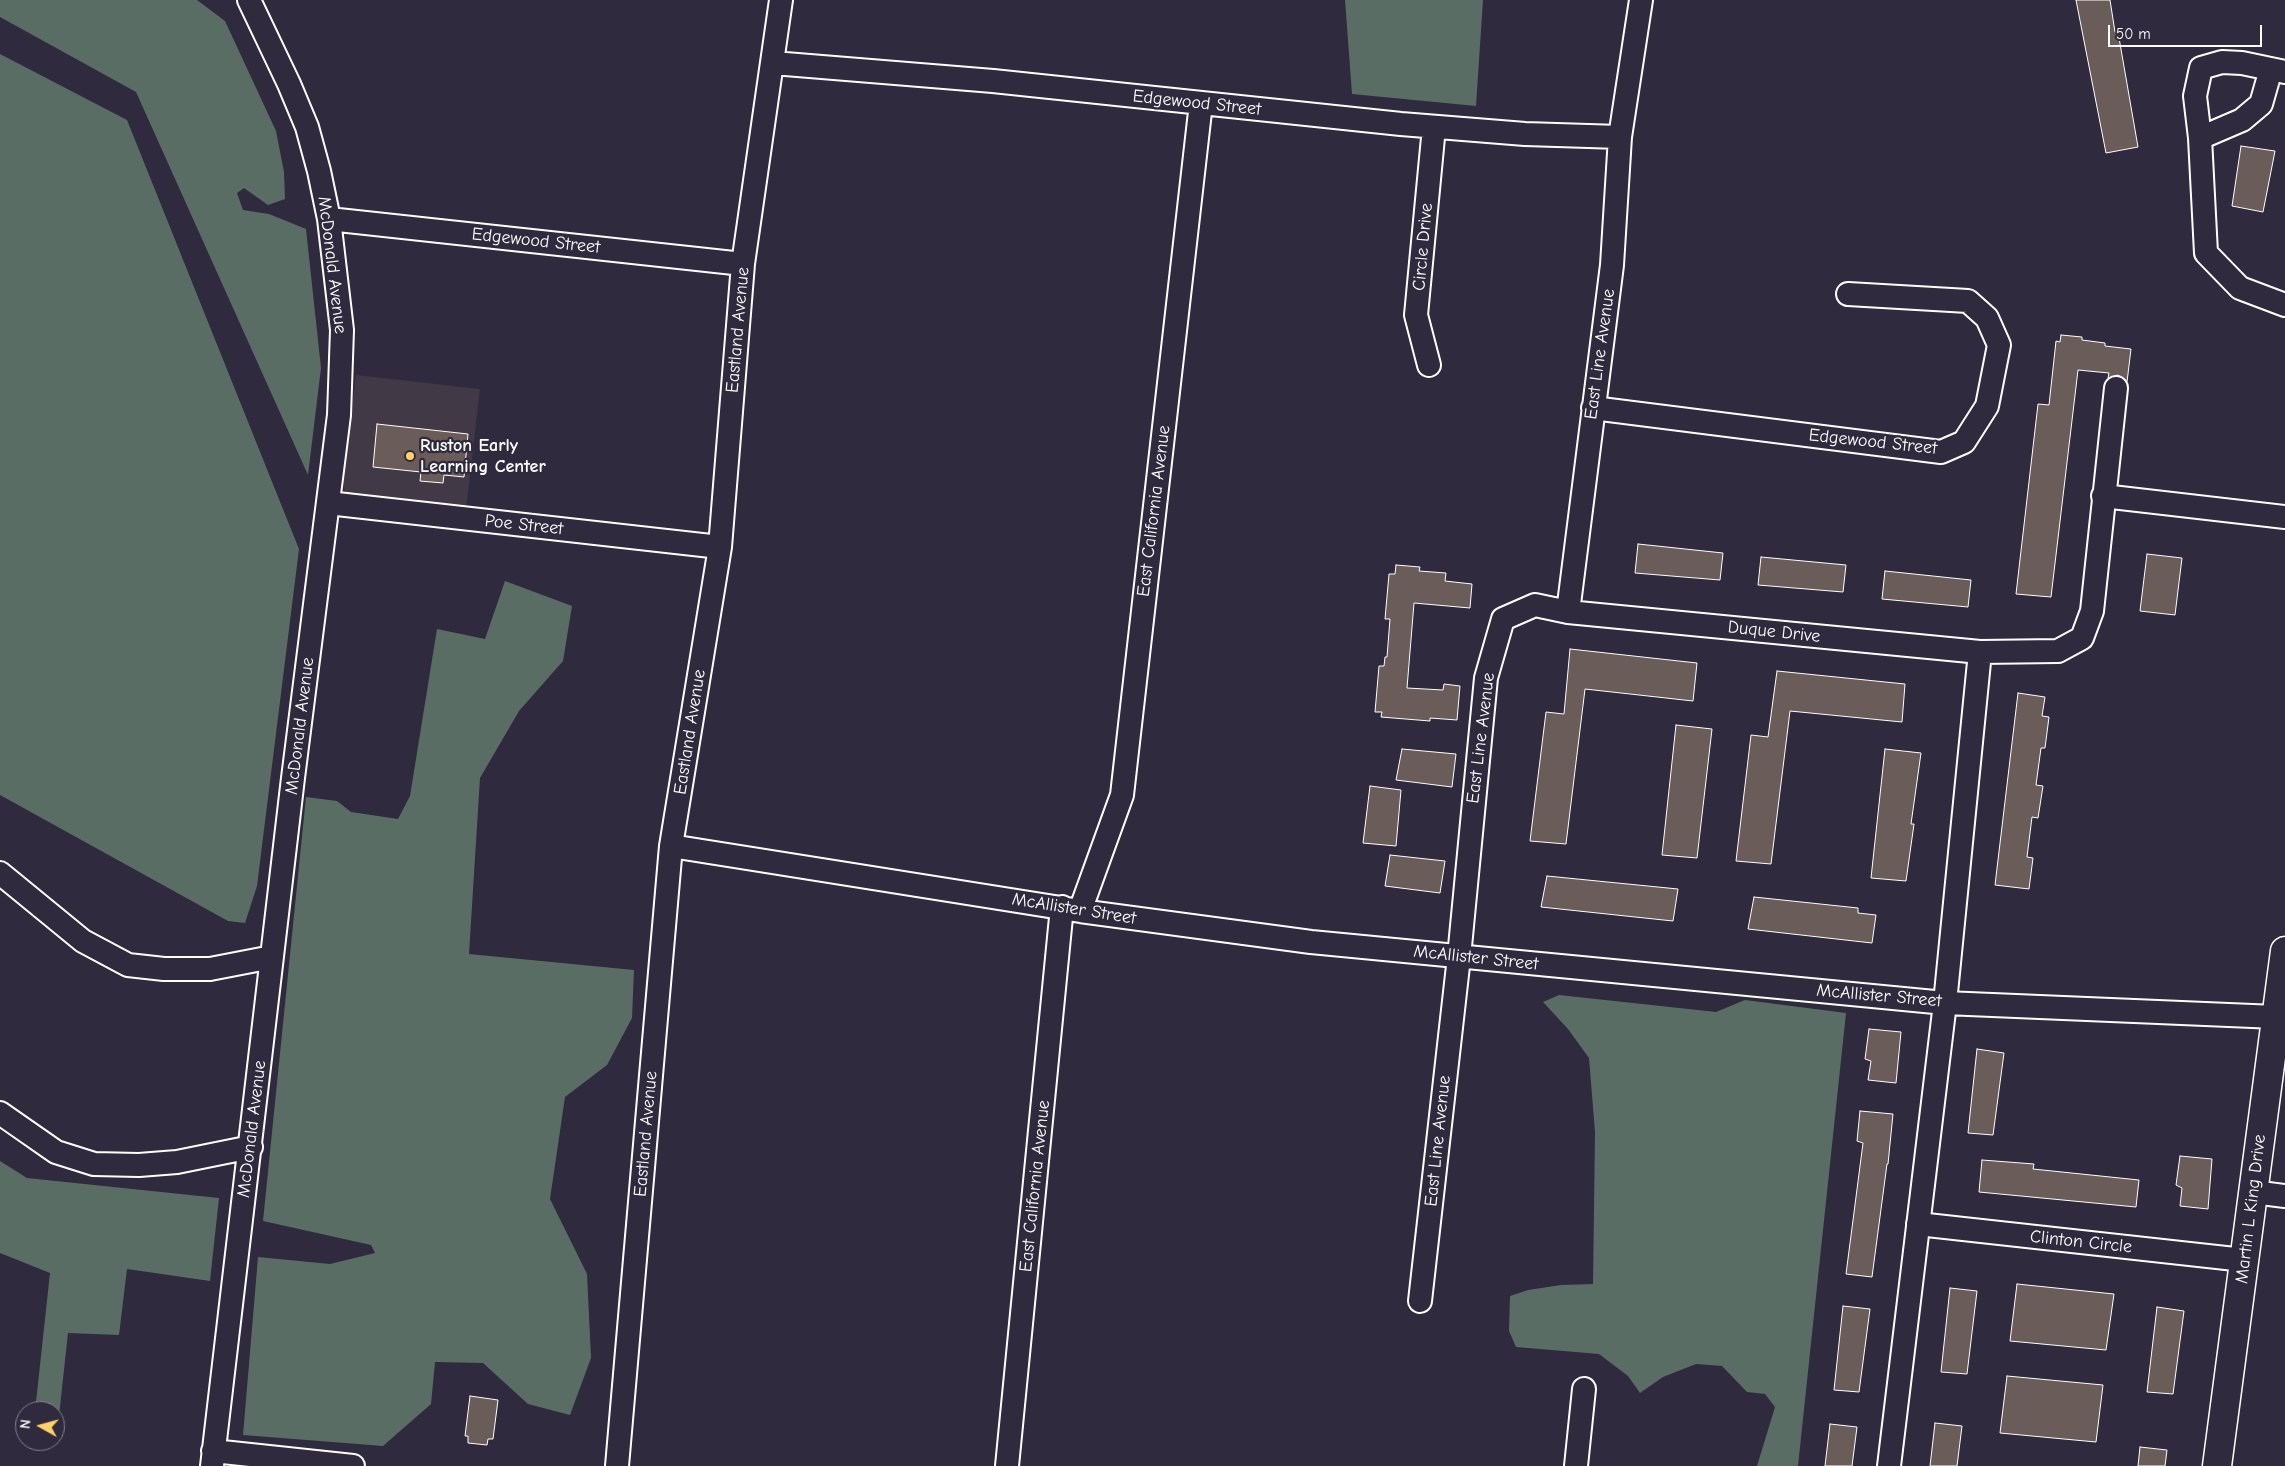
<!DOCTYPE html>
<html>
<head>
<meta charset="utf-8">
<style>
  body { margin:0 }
  #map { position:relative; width:2285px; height:1466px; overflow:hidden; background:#2f2a3d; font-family:"Comic Neue",sans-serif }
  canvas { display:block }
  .north { position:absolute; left:15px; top:1401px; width:50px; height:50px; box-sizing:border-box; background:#2f2a3d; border:1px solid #827f8b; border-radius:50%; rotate:277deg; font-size:14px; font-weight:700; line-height:20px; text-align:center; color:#fff }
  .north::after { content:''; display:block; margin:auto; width:18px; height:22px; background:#ffd166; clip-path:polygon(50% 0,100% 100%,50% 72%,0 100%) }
  .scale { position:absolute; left:2108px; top:25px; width:154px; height:22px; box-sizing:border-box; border:2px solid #fff; border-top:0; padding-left:6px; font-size:15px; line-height:18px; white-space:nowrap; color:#fff; -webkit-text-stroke:4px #2f2a3d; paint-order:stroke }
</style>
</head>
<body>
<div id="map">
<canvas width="2285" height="1466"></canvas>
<div class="north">N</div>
<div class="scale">50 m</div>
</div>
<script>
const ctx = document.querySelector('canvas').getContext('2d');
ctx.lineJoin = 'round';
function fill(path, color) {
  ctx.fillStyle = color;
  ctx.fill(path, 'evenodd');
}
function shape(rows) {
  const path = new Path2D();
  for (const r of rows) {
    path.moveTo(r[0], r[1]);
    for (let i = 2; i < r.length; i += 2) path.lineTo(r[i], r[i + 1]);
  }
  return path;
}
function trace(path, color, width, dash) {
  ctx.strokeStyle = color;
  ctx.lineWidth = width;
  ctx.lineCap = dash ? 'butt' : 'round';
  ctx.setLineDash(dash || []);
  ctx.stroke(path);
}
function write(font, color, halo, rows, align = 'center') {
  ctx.font = font + ' "Comic Neue",sans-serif';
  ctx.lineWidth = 4.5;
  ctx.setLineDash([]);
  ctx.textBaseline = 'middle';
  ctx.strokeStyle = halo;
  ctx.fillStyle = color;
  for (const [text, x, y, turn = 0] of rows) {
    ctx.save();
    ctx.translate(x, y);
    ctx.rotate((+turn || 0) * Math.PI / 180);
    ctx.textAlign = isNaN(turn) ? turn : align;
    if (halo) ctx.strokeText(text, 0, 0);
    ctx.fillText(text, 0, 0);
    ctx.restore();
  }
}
const built = shape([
  [356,375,480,389,466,510,348,495,345,492,343,482]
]);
const green = shape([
  [0,0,197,0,225,21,276,131,284,172,285,199,268,205,244,188,237,193,243,210,269,214,306,229,321,368,308,475,136,92,0,17],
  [1345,0,1483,0,1476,106,1352,94],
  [0,54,127,120,299,549,257,886,245,923,228,921,0,795],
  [505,581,572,606,563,661,519,711,480,778,469,954,634,970,632,1018,607,1065,565,1097,550,1199,587,1274,591,1358,570,1415,528,1404,483,1363,435,1362,431,1404,383,1446,243,1435,258,1257,330,1264,375,1253,371,1245,263,1221,306,797,337,801,351,812,398,819,410,796,437,629,485,639],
  [1559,995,1716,1012,1745,1000,1846,1013,1798,1466,1757,1466,1775,1407,1765,1394,1747,1392,1722,1366,1696,1364,1663,1377,1640,1393,1628,1376,1599,1354,1516,1347,1509,1331,1510,1296,1528,1290,1561,1285,1593,1284,1595,1132,1589,1058,1568,1029,1543,1002],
  [0,1161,27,1178,219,1198,210,1281,127,1269,119,1335,68,1333,59,1416,55,1416,55,1411,35,1411,50,1273,0,1253]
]);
const building = shape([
  [2076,0,2110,0,2115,32,2118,32,2138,147,2106,153,2076,0],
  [2241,146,2275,151,2263,212,2232,206,2241,146],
  [2061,335,2082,337,2082,340,2105,343,2105,346,2131,349,2127,382,2118,375,2108,378,2109,373,2078,370,2051,597,2016,594,2038,404,2049,405,2056,341,2060,342,2061,335],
  [377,424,468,434,464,477,444,475,443,483,420,481,421,472,373,467,377,424],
  [1638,544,1723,553,1720,580,1635,573,1638,544],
  [2147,554,2182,558,2175,615,2140,611,2147,554],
  [1761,557,1846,565,1843,592,1758,585,1761,557],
  [1396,565,1420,567,1419,571,1446,573,1445,581,1472,584,1470,608,1414,603,1407,688,1443,690,1444,684,1460,686,1457,720,1430,718,1430,721,1381,717,1382,712,1375,712,1379,666,1384,666,1385,657,1387,657,1390,619,1385,619,1389,574,1395,574,1396,565],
  [1885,571,1971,580,1968,607,1882,599,1885,571],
  [1570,649,1697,663,1693,701,1585,689,1566,844,1530,841,1546,712,1564,714,1570,649],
  [1777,671,1905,684,1902,722,1790,711,1771,864,1736,861,1751,735,1768,737,1777,671],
  [2018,693,2045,697,2042,716,2049,717,2045,748,2041,748,2036,785,2043,786,2038,818,2032,817,2027,857,2033,858,2029,889,1995,885,2018,693],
  [1676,725,1712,729,1697,858,1662,855,1676,725],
  [1402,749,1456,754,1452,787,1396,780,1402,749],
  [1885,749,1921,753,1911,824,1914,824,1906,881,1871,878,1885,749],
  [1370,786,1401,790,1396,846,1363,843,1370,786],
  [1390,855,1445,861,1440,893,1385,886,1390,855],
  [1547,876,1678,889,1673,921,1541,907,1547,876],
  [1754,897,1858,908,1858,913,1876,915,1872,943,1748,929,1754,897],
  [1869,1029,1901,1032,1896,1083,1868,1080,1871,1061,1865,1059,1869,1029],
  [1977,1049,2004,1053,1993,1135,1968,1133,1977,1049],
  [1860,1111,1893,1114,1888,1164,1887,1164,1872,1277,1846,1274,1863,1143,1857,1141,1860,1111],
  [2180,1156,2212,1159,2208,1209,2180,1206,2182,1188,2176,1185,2180,1156],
  [1982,1160,2034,1164,2033,1169,2139,1180,2136,1207,1979,1192,1982,1160],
  [2017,1284,2114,1294,2106,1350,2010,1341,2017,1284],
  [1950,1288,1977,1291,1967,1374,1941,1372,1950,1288],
  [1843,1306,1870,1309,1859,1392,1834,1390,1843,1306],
  [2157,1307,2184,1311,2173,1394,2147,1392,2157,1307],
  [2007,1376,2103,1385,2096,1442,2000,1433,2007,1376],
  [470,1396,498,1400,493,1439,488,1439,487,1445,468,1443,468,1436,465,1436,470,1396],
  [1935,1423,1962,1426,1957,1466,1930,1466,1935,1423],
  [1830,1424,1857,1427,1852,1466,1825,1466,1830,1424],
  [2140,1447,2167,1450,2165,1466,2138,1466,2140,1447]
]);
const street = shape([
  [773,63,993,81,1401,124,1525,134,1620,137],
  [2285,72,2242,63,2222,62,2201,68,2195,96,2200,138,2206,253,2240,288,2285,305],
  [2200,138,2242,120,2261,104,2271,69],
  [329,219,743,264],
  [1429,365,1416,315,1434,127],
  [1593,408,1941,452,1964,442,1987,406,1999,345,1987,318,1968,301,1848,294],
  [2103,496,2285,517],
  [328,503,720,547],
  [1568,612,1612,265,1620,137,1641,0],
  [671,846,1080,911,1311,942,1945,1003,2276,1017,2285,1014],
  [0,873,83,941,128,965,164,969,210,969,272,957],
  [1080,911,1122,795,1201,103],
  [0,1113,56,1152,94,1164,139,1165,177,1162,251,1147],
  [2253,1192,2285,1196],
  [1918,1224,2244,1260],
  [1420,1301,1459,957,1486,678,1503,619,1535,605,1568,612,1980,652,2058,651,2082,638,2092,611,2116,388],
  [213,1451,353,1466],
  [212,1466,293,778,339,415,342,330,329,219,319,171,307,127,289,84,249,0],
  [617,1466,671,846,720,547,743,264,781,0],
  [1007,1466,1062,907],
  [1576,1466,1584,1389],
  [1889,1466,1945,1003,1980,652]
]);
const secondary = shape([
  [2217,1466,2285,951]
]);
const markers = [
  [410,456,5,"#ffd166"]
];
const streetNames = [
  ["Edgewood Street",1197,103,6],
  ["Edgewood Street",536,241,6],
  ["Circle Drive",1423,247,-85],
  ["McDonald Avenue",332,265,83],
  ["Eastland Avenue",738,330,-85],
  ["East Line Avenue",1600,354,-82],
  ["Edgewood Street",1873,442,6],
  ["East California Avenue",1154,511,-83],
  ["Poe Street",524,525,6],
  ["Duque Drive",1774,632,6],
  ["McDonald Avenue",300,726,-83],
  ["Eastland Avenue",690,732,-81],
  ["East Line Avenue",1481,738,-83],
  ["McAllister Street",1074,909,9],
  ["McAllister Street",1476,958,6],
  ["McAllister Street",1879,996,5],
  ["McDonald Avenue",252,1129,-83],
  ["Eastland Avenue",646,1134,-85],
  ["East Line Avenue",1438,1141,-84],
  ["East California Avenue",1035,1186,-84],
  ["Martin L King Drive",2251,1209,-83],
  ["Clinton Circle",2081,1242,6]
];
const poiNames = [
  ["Ruston Early",420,446],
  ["Learning Center",420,467]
];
fill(built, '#413945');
fill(green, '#5a6d65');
fill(building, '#6a5c58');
trace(building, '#fff', 1);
trace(street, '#fff', 26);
trace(secondary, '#fff', 31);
trace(street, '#2f2a3d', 22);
trace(secondary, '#2f2a3d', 28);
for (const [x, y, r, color] of markers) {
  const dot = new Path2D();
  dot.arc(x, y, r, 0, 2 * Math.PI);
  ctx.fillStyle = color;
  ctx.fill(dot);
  trace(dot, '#2f2a3d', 2);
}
write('18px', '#fff', '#2f2a3d', streetNames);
write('bold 18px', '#fff', '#2f2a3d', poiNames, 'left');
</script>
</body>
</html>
